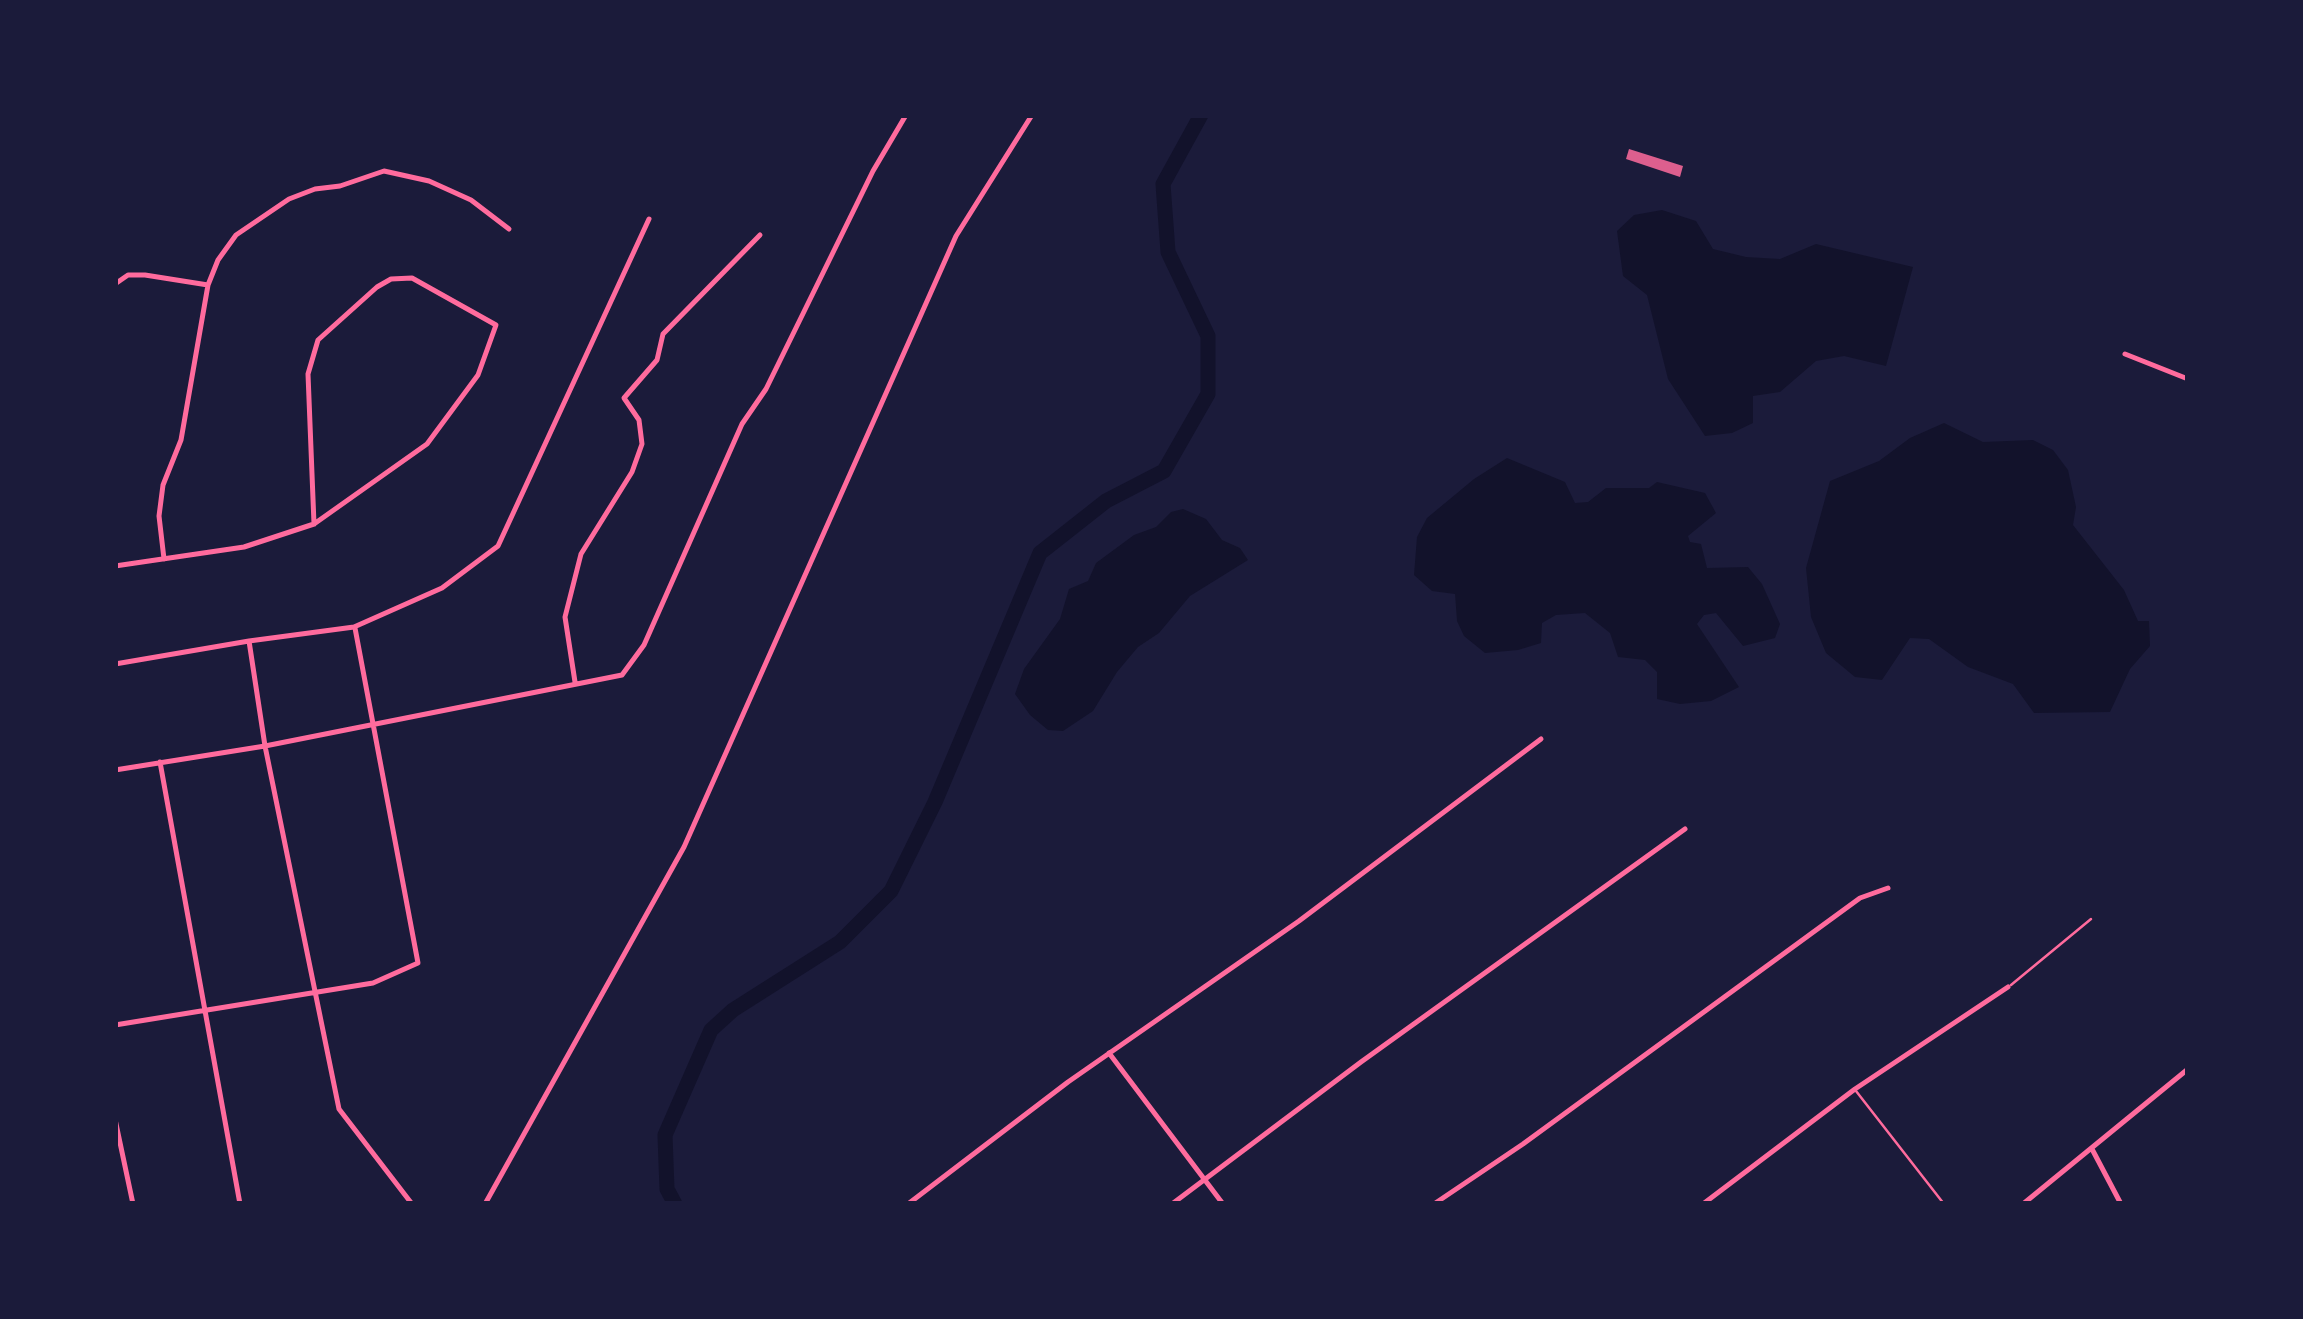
<!DOCTYPE html>
<html>
<head>
<meta charset="utf-8">
<style>
  body { margin:0 }
  #map { position:relative; width:2303px; height:1319px; overflow:hidden; background:#1b1b3a; font-family:Mulish,sans-serif }
  canvas { display:block }
  .frame { position:absolute; inset:0; border:118px solid #1b1b3a; pointer-events:none }
</style>
</head>
<body>
<div id="map">
<canvas width="2303" height="1319"></canvas>
<div class="frame"></div>
</div>
<script>
const ctx = document.querySelector('canvas').getContext('2d');
ctx.lineJoin = 'round';
function fill(path, color) {
  ctx.fillStyle = color;
  ctx.fill(path, 'evenodd');
}
function shape(rows) {
  const path = new Path2D();
  for (const r of rows) {
    path.moveTo(r[0], r[1]);
    for (let i = 2; i < r.length; i += 2) path.lineTo(r[i], r[i + 1]);
  }
  return path;
}
function trace(path, color, width, dash) {
  ctx.strokeStyle = color;
  ctx.lineWidth = width;
  ctx.lineCap = dash ? 'butt' : 'round';
  ctx.setLineDash(dash || []);
  ctx.stroke(path);
}
const water = shape([
  [1662,210,1696,221,1713,249,1746,257,1780,259,1816,244,1913,267,1886,366,1844,356,1816,361,1780,392,1753,396,1753,423,1732,433,1705,436,1668,379,1647,295,1623,276,1617,231,1634,215],
  [1944,423,1983,442,2033,440,2053,450,2068,470,2076,507,2073,525,2124,590,2138,621,2149,621,2150,646,2130,669,2110,712,2034,713,2013,684,1968,667,1929,639,1910,638,1882,680,1855,677,1826,653,1811,617,1806,568,1830,481,1879,461,1910,438],
  [1507,458,1565,482,1575,503,1588,502,1606,488,1649,488,1657,482,1705,493,1716,513,1688,536,1690,542,1701,544,1707,568,1748,567,1762,584,1780,624,1775,638,1743,646,1716,613,1704,615,1697,624,1739,687,1711,701,1680,704,1657,699,1657,672,1645,660,1618,657,1610,633,1585,613,1556,615,1542,623,1541,643,1518,650,1485,653,1464,636,1457,621,1455,594,1432,591,1414,575,1417,537,1427,518,1474,479],
  [1183,509,1206,519,1222,540,1240,548,1248,560,1190,596,1159,633,1138,647,1117,672,1093,711,1063,731,1048,730,1030,715,1015,694,1024,669,1060,619,1069,589,1088,581,1096,563,1134,535,1156,527,1171,512]
]);
const river = shape([
  [675,1204,667,1189,665,1135,711,1030,733,1010,840,942,891,891,935,802,1040,553,1106,501,1164,471,1208,394,1208,336,1168,252,1163,184,1201,115]
]);
const building = shape([
  [1629,149,1683,166,1680,177,1626,159]
]);
const service = shape([
  [2011,985,2091,919],
  [1856,1091,1944,1204]
]);
const minor = shape([
  [115,284,128,275,145,275,208,285],
  [2125,354,2188,379],
  [164,559,159,516,163,485,181,440,208,285,218,260,236,235,289,199,315,189,340,186,384,171,429,181,471,200,509,229],
  [115,566,244,547,314,524,427,444,478,375,496,325,412,278,391,279,377,287,318,340,308,374,314,524],
  [249,641,265,746,339,1109,412,1204],
  [115,664,249,641,354,627,442,588,498,546,649,219],
  [575,682,565,617,581,554,632,472,642,444,639,420,624,398,657,360,663,334,760,235],
  [160,762,240,1204],
  [115,770,265,746,622,675,644,645,742,424,766,389,873,171,906,115],
  [115,1025,373,983,418,963,355,628],
  [1109,1053,1223,1204],
  [115,1119,133,1204],
  [2092,1149,2121,1204],
  [485,1204,684,847,956,236,1032,115],
  [908,1204,1068,1082,1299,921,1541,739],
  [1172,1204,1361,1062,1685,829],
  [1434,1204,1523,1144,1860,898,1888,888],
  [1703,1204,1855,1089,2008,987],
  [2023,1204,2188,1069]
]);
fill(water, '#12122b');
trace(river, '#12122b', 15);
fill(building, '#dd5f8e');
trace(service, '#ff6b9d', 2.5);
trace(minor, '#ff6b9d', 5);
</script>
</body>
</html>
